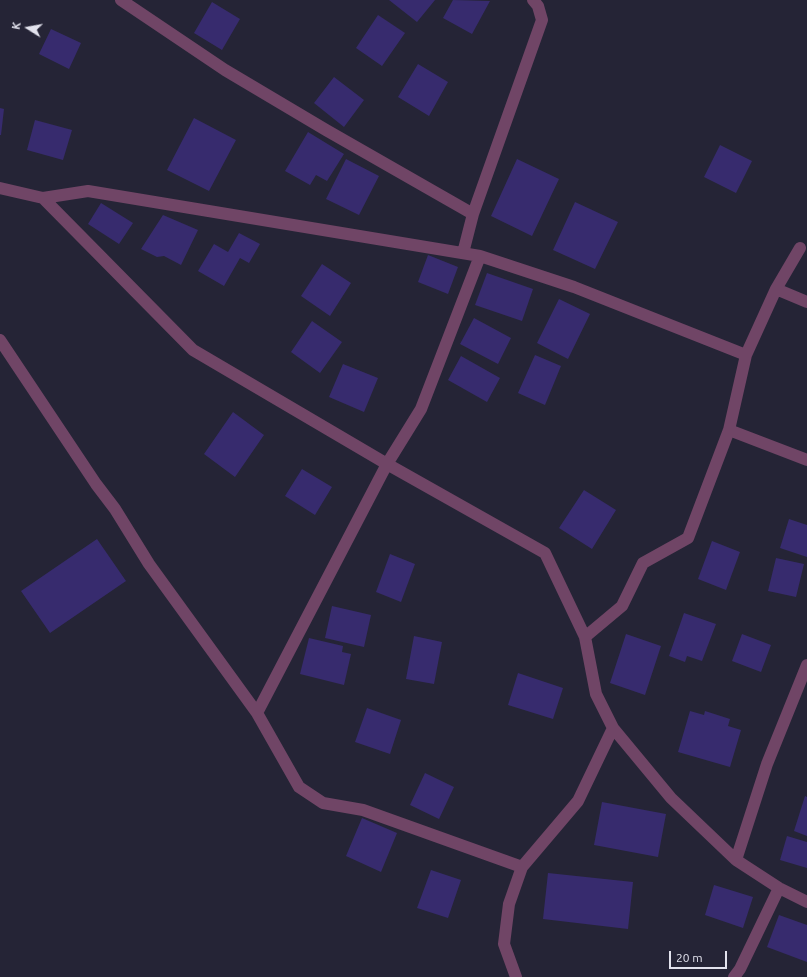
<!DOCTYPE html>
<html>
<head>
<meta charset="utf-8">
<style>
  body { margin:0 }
  #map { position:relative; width:807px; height:977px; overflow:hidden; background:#252436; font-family:Ubuntu,sans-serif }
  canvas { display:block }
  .north { position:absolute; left:8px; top:8px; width:40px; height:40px; -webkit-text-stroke:3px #252436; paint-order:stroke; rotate:281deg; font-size:11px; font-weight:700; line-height:16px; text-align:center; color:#e2e2ed }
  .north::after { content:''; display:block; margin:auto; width:14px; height:18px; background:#e2e2ed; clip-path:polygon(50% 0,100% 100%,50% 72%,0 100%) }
  .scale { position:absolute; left:669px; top:951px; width:58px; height:18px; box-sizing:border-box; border:2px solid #e2e2ed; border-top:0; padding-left:5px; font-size:12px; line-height:14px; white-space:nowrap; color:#e2e2ed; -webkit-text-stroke:3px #252436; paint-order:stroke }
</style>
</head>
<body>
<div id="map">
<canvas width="807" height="977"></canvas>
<div class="north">K</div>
<div class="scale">20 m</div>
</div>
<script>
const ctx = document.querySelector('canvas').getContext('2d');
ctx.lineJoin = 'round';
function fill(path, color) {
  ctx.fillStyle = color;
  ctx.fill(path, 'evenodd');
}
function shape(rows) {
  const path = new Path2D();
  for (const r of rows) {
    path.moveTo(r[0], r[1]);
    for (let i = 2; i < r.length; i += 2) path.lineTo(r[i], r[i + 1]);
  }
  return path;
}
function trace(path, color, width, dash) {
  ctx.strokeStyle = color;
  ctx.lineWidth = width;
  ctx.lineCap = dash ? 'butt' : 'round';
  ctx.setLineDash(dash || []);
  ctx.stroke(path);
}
const building = shape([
  [389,0,435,0,417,22],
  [453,0,490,1,472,34,443,18],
  [212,2,240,19,222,50,194,33],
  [378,15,405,33,382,66,356,48],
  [51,29,81,43,69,69,39,54],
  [418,64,448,82,429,116,398,97],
  [334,77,364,100,344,127,314,103],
  [0,108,4,109,1,135,0,135],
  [194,118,236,140,209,191,167,170],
  [35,120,72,130,63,160,27,150],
  [308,132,344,154,327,181,316,175,310,185,285,171],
  [720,145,752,161,736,193,704,177],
  [346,159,379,176,359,215,326,199],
  [517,159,559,179,532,236,491,216],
  [575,202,618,222,595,269,553,250],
  [101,203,133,223,119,244,88,224],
  [163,215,198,230,181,265,164,256,157,257,141,249],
  [239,233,260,244,249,263,240,258,224,286,198,271,214,244,228,252],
  [428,255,458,267,448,294,418,282],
  [322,264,351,283,330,316,301,296],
  [487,273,533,289,522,321,475,305],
  [559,299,590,314,568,359,537,343],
  [474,318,511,338,498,364,460,344],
  [312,321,342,342,320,373,291,352],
  [535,355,561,366,545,405,518,393],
  [461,356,500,378,487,402,448,380],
  [343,364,378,378,364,412,329,397],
  [233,412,264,435,235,477,204,454],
  [302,469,332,487,315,515,285,496],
  [584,490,616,510,592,549,559,528],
  [789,519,807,525,807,557,780,548],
  [97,539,126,581,50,633,21,591],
  [712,541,740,552,726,590,698,579],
  [390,554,415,564,401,602,376,592],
  [776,558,804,564,796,597,768,591],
  [332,606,371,615,364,647,325,638],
  [684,613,716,624,702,661,687,656,685,662,669,656],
  [626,634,661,646,645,695,610,683],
  [742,634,771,645,761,672,732,661],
  [414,636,442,642,434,684,406,679],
  [309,638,343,646,342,652,351,654,344,685,300,674],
  [518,673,563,688,553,719,508,705],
  [367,708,401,720,390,754,355,742],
  [690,711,704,715,705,711,730,719,728,726,741,730,730,767,678,752],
  [425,773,454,787,439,819,410,805],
  [805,796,807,797,807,836,794,831],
  [602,802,666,814,658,857,594,845],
  [362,818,397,833,381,872,346,856],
  [787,836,807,842,807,868,780,860],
  [431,870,461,880,448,918,417,908],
  [548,873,633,882,628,929,543,919],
  [714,885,753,897,743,928,705,915],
  [779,915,807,925,807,962,767,947]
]);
const minor = shape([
  [121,0,225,70,326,130,473,214],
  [0,188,43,198,193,350,387,464,545,553,585,637,596,694,613,728,671,798,736,860,779,888,807,902],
  [43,198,88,191,480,256,574,287,746,355],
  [463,253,473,214,542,20,538,6,533,0],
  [776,289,807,302],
  [0,340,96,484,115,509,149,564,257,713,299,787,323,803,363,810,522,867],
  [729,430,807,460],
  [585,637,622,606,643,563,688,538,729,430,746,355,776,289,800,248],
  [257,713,387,464,421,409,480,256],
  [736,860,767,764,807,665],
  [516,977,504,944,509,904,522,867,578,801,613,728],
  [734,977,740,969,779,888]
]);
fill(building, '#372b6e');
trace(minor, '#704566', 12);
</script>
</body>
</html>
